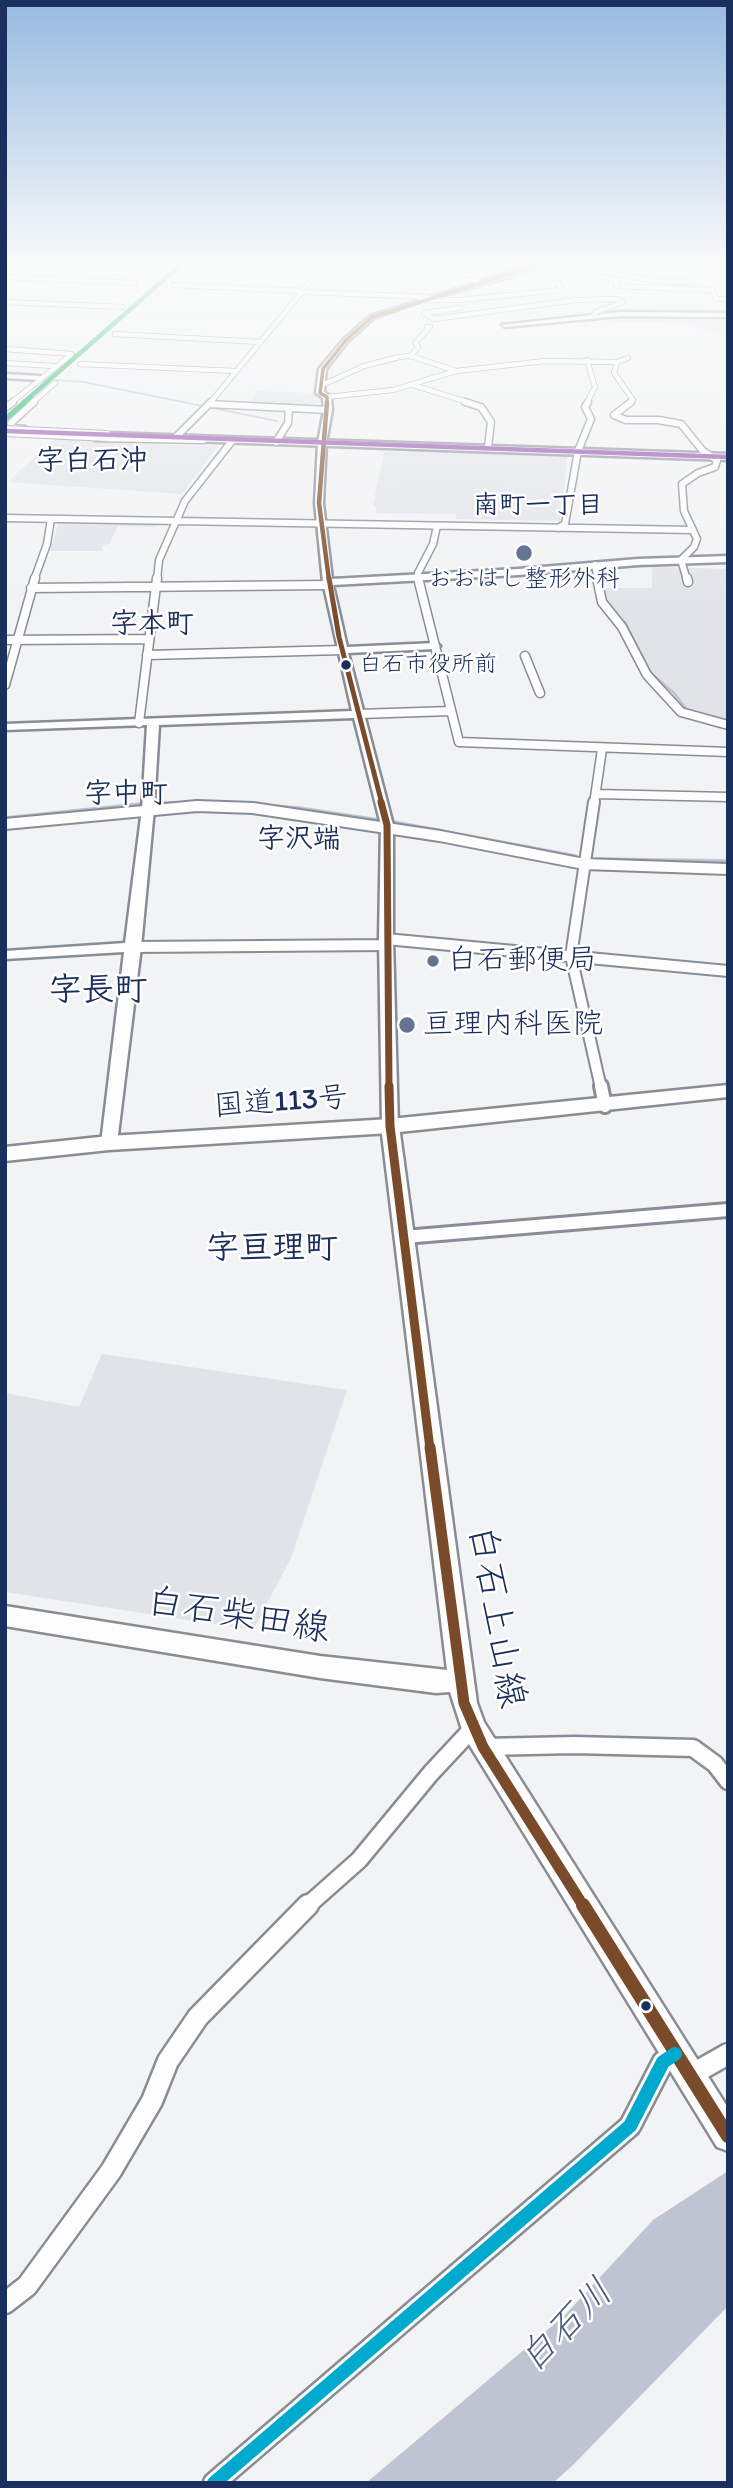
<!DOCTYPE html>
<html>
<head>
<meta charset="utf-8">
<style>
  body { margin:0 }
  #map { position:relative; width:733px; height:2488px; overflow:hidden; background:#f2f3f4; font-family:Itim,sans-serif }
  canvas { display:block }
  .frame { position:absolute; inset:0; border:7px solid #1b2f5e; pointer-events:none }
</style>
</head>
<body>
<div id="map">
<canvas width="733" height="2488"></canvas>
<div class="frame"></div>
</div>
<script>
const ctx = document.querySelector('canvas').getContext('2d');
ctx.lineJoin = 'round';
function fill(path, color) {
  ctx.fillStyle = color;
  ctx.fill(path, 'evenodd');
}
function shape(rows) {
  const path = new Path2D();
  for (const r of rows) {
    path.moveTo(r[0], r[1]);
    for (let i = 2; i < r.length; i += 2) path.lineTo(r[i], r[i + 1]);
  }
  return path;
}
function trace(path, color, width, dash) {
  ctx.strokeStyle = color;
  ctx.lineWidth = width;
  ctx.lineCap = dash ? 'butt' : 'round';
  ctx.setLineDash(dash || []);
  ctx.stroke(path);
}
function write(font, color, halo, rows, align = 'center') {
  ctx.font = font + ' Itim,"Klee One",sans-serif';
  ctx.lineWidth = 5;
  ctx.setLineDash([]);
  ctx.textBaseline = 'middle';
  ctx.strokeStyle = halo;
  ctx.fillStyle = color;
  for (const [text, x, y, turn = 0] of rows) {
    ctx.save();
    ctx.translate(x, y);
    ctx.rotate((+turn || 0) * Math.PI / 180);
    ctx.textAlign = isNaN(turn) ? turn : align;
    if (halo) ctx.strokeText(text, 0, 0);
    ctx.fillText(text, 0, 0);
    ctx.restore();
  }
}
const built = shape([
  [53,439,171,445,218,446,182,494,8,482],
  [410,448,568,454,560,521,456,519,456,514,376,513,376,507,373,506,384,452,409,452],
  [102,1354,347,1390,291,1558,253,1630,5,1592,5,1393,79,1407]
]);
const green = shape([
  [677,306,728,311,728,342,723,336,697,326,674,323,614,322,598,317,596,311,631,307],
  [256,391,320,393,327,397,328,410,249,406],
  [52,442,162,448,144,467,34,461],
  [412,450,516,452,504,494,411,492,404,488],
  [59,521,159,521,155,527,118,526,109,544,103,545,101,551,50,551],
  [652,567,728,569,728,725,685,713,647,675,600,597,606,588,652,588],
  [115,1377,217,1393,226,1433,183,1545,5,1514,5,1412,85,1426]
]);
const water = shape([
  [728,2171,728,2306,573,2465,553,2483,366,2483,564,2316,653,2220]
]);
const streamFar2 = shape([
  [55,380,84,382,277,421],
  [602,573,603,580]
]);
const streamFar1 = shape([
  [603,578,604,593],
  [625,622,651,673,674,693,688,711],
  [217,802,240,804],
  [143,804,184,803]
]);
const stream = shape([
  [217,802,299,808,399,823,576,856],
  [5,818,150,803,184,803],
  [596,859,728,861]
]);
const streetFar6 = shape([
  [224,264,321,268],
  [552,264,617,281,616,286,713,290,716,299,728,299],
  [702,264,728,267],
  [321,269,474,275,477,285],
  [610,273,658,281,691,282,685,264],
  [5,277,134,283],
  [174,285,304,291],
  [304,292,429,297],
  [420,300,460,300,560,290,561,287,552,274,554,265],
  [5,302,122,307],
  [460,308,424,313,434,319,576,300,617,299,623,302,596,312,593,316],
  [115,334,260,342],
  [5,349,72,354],
  [411,356,418,347,415,343,430,327,427,327],
  [617,362,614,373,633,400,629,403],
  [5,363,54,366],
  [80,364,235,371],
  [413,385,470,403],
  [320,386,364,366,399,357,411,356,456,371],
  [327,397,393,390,456,371,545,361,617,362,628,358],
  [11,403,72,354],
  [32,403,55,383],
  [210,403,325,264],
  [587,403,595,387,587,360]
]);
const streetFar5 = shape([
  [465,402,481,407,491,422,488,447],
  [631,402,614,415,626,420,658,420,681,424,703,451,717,460,715,467,698,473,682,484,684,511,697,539,694,547,681,560,687,580],
  [209,404,328,410],
  [5,408,13,402],
  [25,429,12,428,11,423,34,402],
  [95,438,203,440],
  [174,439,211,402],
  [276,442,288,423,289,408],
  [5,518,693,530],
  [558,528,565,524,578,451,591,419,585,407,588,402],
  [595,565,598,580],
  [34,580,47,544,51,519],
  [157,580,159,560,185,501,232,441],
  [418,580,418,573,433,544,437,526]
]);
const streetFar4 = shape([
  [418,578,459,742,728,752],
  [597,578,602,602,622,627,647,675,681,712,728,725],
  [687,578,688,582],
  [31,588,328,585],
  [5,640,149,639],
  [147,655,343,650],
  [525,656,540,693],
  [5,685,35,578],
  [359,714,451,711],
  [139,723,157,578],
  [597,794,728,797],
  [594,804,602,749]
]);
const streetFar3 = shape([
  [594,802,571,956,601,1088],
  [5,824,197,806,253,808,440,836,584,864,728,869],
  [386,939,728,971],
  [134,947,387,945]
]);
const streetFar2 = shape([
  [601,1086,605,1106],
  [404,1237,728,1210]
]);
const streetFar1 = shape([
  [483,1747,575,1745,693,1748,715,1764,728,1781],
  [306,1907,359,1860,431,1773,473,1728]
]);
const street = shape([
  [689,2076,728,2054],
  [5,2303,27,2286,111,2171,152,2101,168,2061,198,2017,308,1905],
  [214,2483,630,2126,663,2062,675,2054]
]);
const secondary = shape([
  [537,264,545,264,507,278,422,301,374,318,348,341,326,369,324,392,331,397,332,410,326,443,323,503,332,579,518,569,638,559,728,556,728,562,638,565,518,575,333,585,347,647,435,643,440,646,435,649,348,653,393,825,393,939,398,1126,396,1130,384,1130,382,1126,379,939,381,825,354,718,159,725,154,809,141,947,117,1143,115,1147,103,1147,101,1143,124,952,5,959,5,951,125,943,142,809,147,725,5,730,5,724,352,711,323,582,315,503,318,443,324,410,323,398,316,393,319,369,344,339,370,316,537,264],
  [620,312,728,313,728,317,620,316,505,327,502,325,620,312],
  [5,374,40,376,44,378,40,380,5,378,5,374]
]);
const primary = shape([
  [107,433,728,454,728,460,104,438,103,436,107,433],
  [390,1120,399,1126,477,1703,484,1722,728,2108,728,2151,717,2147,464,1736,450,1692,436,1693,320,1678,5,1626,5,1606,320,1656,447,1670,381,1126,390,1120]
]);
const highway = shape([
  [728,1085,728,1097,390,1133,109,1150,5,1161,5,1147,109,1136,390,1119,728,1085]
]);
const primaryBridge = shape([
  [5,431,107,436]
]);
const bus1Far6 = shape([
  [327,403,327,397,320,393,323,369,346,340,372,317,542,264]
]);
const bus1Far5 = shape([
  [327,402,319,503,329,580]
]);
const bus1Far4 = shape([
  [329,578,339,637,382,804]
]);
const bus1Far3 = shape([
  [381,802,387,825,389,1088]
]);
const bus1Far2 = shape([
  [389,1086,390,1126,430,1449]
]);
const bus1Far1 = shape([
  [430,1447,464,1703,483,1747,584,1907]
]);
const bus1 = shape([
  [583,1905,728,2136]
]);
const bus2 = shape([
  [5,431,728,457]
]);
const bus3 = shape([
  [214,2483,630,2126,663,2062,675,2054]
]);
const rail1Far1 = shape([
  [23,403,182,264]
]);
const rail1 = shape([
  [5,419,25,402]
]);
const markers = [
  [524,553,9,"#667492"],
  [346,665,6,"#1b2f5e"],
  [433,961,7,"#667492"],
  [407,1025,9,"#667492"],
  [646,2006,6,"#1b2f5e"]
];
const farBusnames = [
  ["白石市役所前",359,665]
];
const farPoinames = [
  ["おおはし整形外科",524,580]
];
const farNeighbourhoodnames = [
  ["南町一丁目",538,506]
];
const farQuarternames = [
  ["字白石沖",92,462],
  ["字本町",152,625],
  ["字中町",126,795],
  ["字沢端",299,840]
];
const poiNames = [
  ["白石郵便局",447,961],
  ["亘理内科医院",423,1025]
];
const streetNames = [
  ["国道113号",281,1103,-4]
];
const quarterNames = [
  ["字長町",98,992],
  ["字亘理町",272,1250]
];
const nearStreetnames = [
  ["白石柴田線",238,1617,9],
  ["白石上山線",495,1617,80]
];
const nearWaternames = [
  ["白石川",567,2327,-45]
];
fill(built, '#e1e3e8');
fill(green, '#e0e3e8');
fill(water, '#bec4d1');
trace(streamFar2, '#bec4d1', 2);
trace(streamFar1, '#bec4d1', 2.5);
trace(stream, '#bec4d1', 3.5);
trace(streetFar6, '#888c95', 6);
trace(streetFar5, '#888c95', 9);
trace(streetFar4, '#888c95', 11);
trace(streetFar3, '#888c95', 14);
trace(streetFar2, '#888c95', 18);
trace(streetFar1, '#888c95', 21);
trace(street, '#888c95', 25);
trace(secondary, '#888c95', 5);
trace(primary, '#888c95', 5);
trace(highway, '#888c95', 5);
trace(streetFar6, '#fdfdfd', 4.5);
trace(streetFar5, '#fdfdfd', 6);
trace(streetFar4, '#fdfdfd', 8);
trace(streetFar3, '#fdfdfd', 10);
trace(streetFar2, '#fdfdfd', 12);
trace(streetFar1, '#fdfdfd', 16);
trace(street, '#fdfdfd', 20);
fill(secondary, '#fdfdfd');
fill(primary, '#fdfdfd');
fill(highway, '#fdfdfd');
trace(primaryBridge, '#888c95', 12, []);
trace(primaryBridge, '#fdfdfd', 10);
trace(bus1Far6, '#7a4b2a', 3.5);
trace(bus1Far5, '#7a4b2a', 4.5);
trace(bus1Far4, '#7a4b2a', 5);
trace(bus1Far3, '#7a4b2a', 7);
trace(bus1Far2, '#7a4b2a', 9);
trace(bus1Far1, '#7a4b2a', 11);
trace(bus1, '#7a4b2a', 14);
trace(bus2, '#8e44ad', 4.5);
trace(bus3, '#00a9ce', 14);
trace(rail1Far1, '#00a651', 4.5);
trace(rail1, '#00a651', 5);
const sky = ctx.createLinearGradient(0, 0, 0, 612);
sky.addColorStop(0, '#97badf');
sky.addColorStop(0.43, '#f9fafa');
sky.addColorStop(1, '#f9fafa00');
ctx.fillStyle = sky;
ctx.fillRect(0, 0, 733, 612);
for (const [x, y, r, color] of markers) {
  const dot = new Path2D();
  dot.arc(x, y, r, 0, 2 * Math.PI);
  ctx.fillStyle = color;
  ctx.fill(dot);
  trace(dot, '#fff', 2.5);
}
write('23px', '#1b2f5e', '#fff', farBusnames, 'left');
write('24px', '#1b2f5e', '#fff', farPoinames);
write('bold 26px', '#1b2f5e', '#fff', farNeighbourhoodnames);
write('bold 28px', '#1b2f5e', '#fff', farQuarternames);
write('30px', '#1b2f5e', '#fff', poiNames, 'left');
write('30px', '#1b2f5e', '#fff', streetNames);
write('bold 33px', '#1b2f5e', '#fff', quarterNames);
write('37px', '#1b2f5e', '#fff', nearStreetnames);
write('italic 38px', '#4c5c81', '#fff', nearWaternames);
</script>
</body>
</html>
